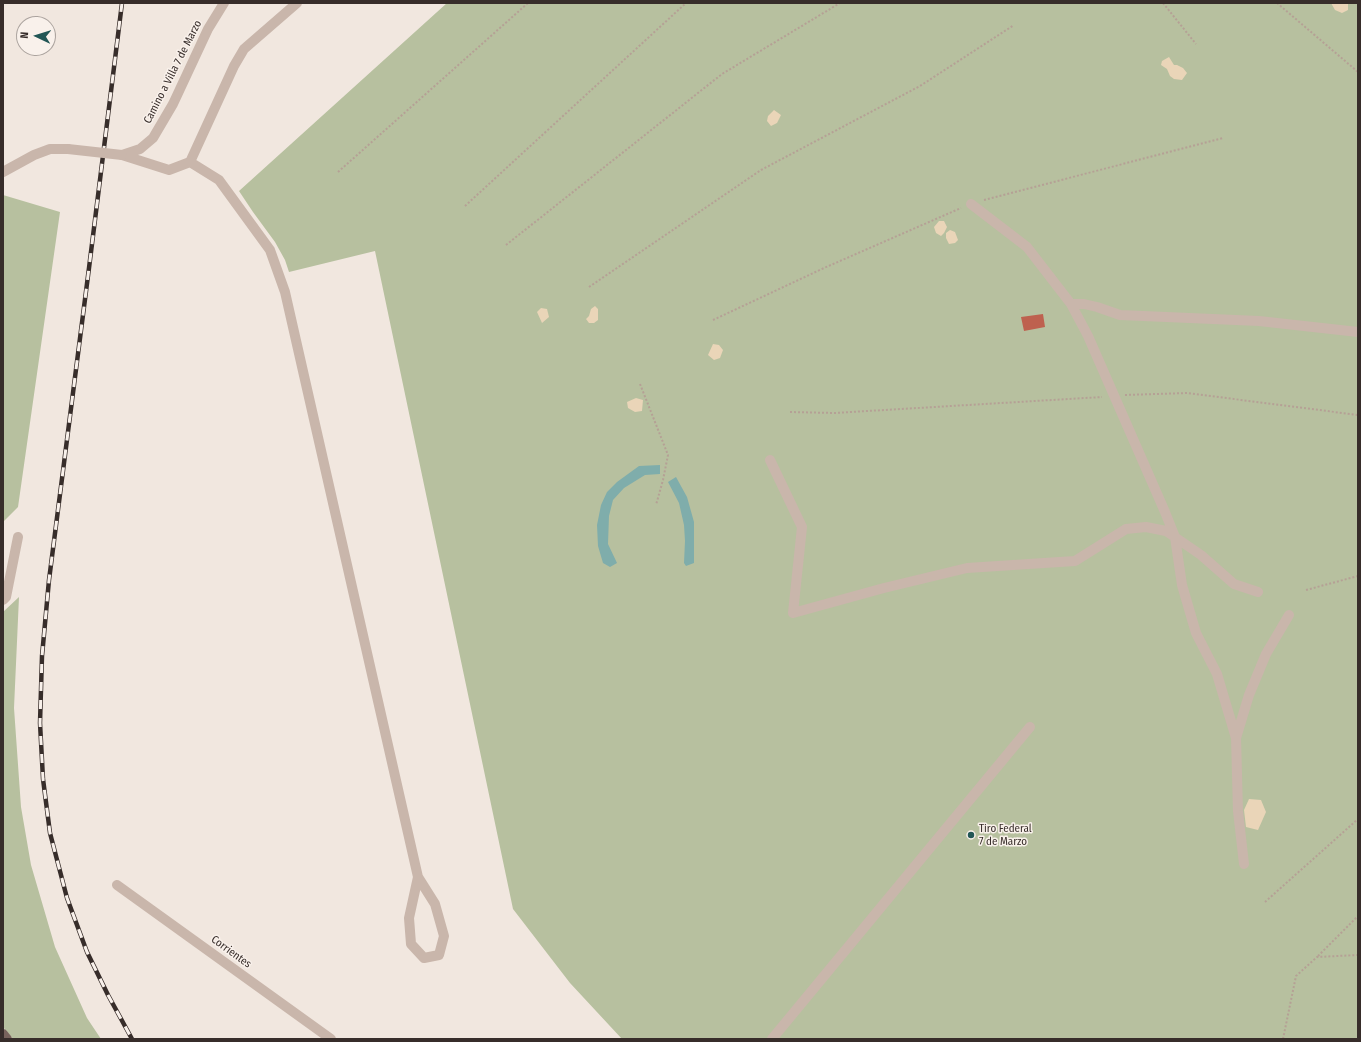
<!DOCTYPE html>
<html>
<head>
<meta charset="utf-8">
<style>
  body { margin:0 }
  #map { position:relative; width:1361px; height:1042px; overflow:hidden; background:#f1e7df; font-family:"Fira Sans Condensed",sans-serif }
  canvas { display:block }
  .frame { position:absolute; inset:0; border:4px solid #372d2a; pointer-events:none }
  .north { position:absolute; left:16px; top:16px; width:40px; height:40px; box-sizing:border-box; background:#f9f1eb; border:1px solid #aba39e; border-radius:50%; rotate:274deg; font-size:11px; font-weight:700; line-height:16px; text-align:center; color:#372d2a }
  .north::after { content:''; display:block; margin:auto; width:14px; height:18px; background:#225655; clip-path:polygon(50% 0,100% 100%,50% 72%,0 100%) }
</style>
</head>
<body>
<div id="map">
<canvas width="1361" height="1042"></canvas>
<div class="frame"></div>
<div class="north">N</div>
</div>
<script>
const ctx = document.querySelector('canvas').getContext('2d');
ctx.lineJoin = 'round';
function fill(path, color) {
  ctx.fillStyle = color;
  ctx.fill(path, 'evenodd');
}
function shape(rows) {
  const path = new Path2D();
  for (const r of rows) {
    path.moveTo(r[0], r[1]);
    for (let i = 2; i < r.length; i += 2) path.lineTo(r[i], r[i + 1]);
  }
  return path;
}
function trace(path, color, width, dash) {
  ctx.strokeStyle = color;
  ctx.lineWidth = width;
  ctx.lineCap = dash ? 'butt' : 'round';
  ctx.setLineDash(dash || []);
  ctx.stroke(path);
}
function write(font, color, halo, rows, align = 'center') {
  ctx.font = font + ' "Fira Sans Condensed",sans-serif';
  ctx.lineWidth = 3;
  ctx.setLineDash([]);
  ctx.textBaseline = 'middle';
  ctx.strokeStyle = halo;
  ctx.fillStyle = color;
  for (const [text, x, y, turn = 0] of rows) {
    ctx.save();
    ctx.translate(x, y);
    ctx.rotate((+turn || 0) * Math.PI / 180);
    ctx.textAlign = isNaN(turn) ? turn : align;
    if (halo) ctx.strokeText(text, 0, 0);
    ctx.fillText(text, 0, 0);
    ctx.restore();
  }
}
const green = shape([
  [447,3,1358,3,1358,1039,622,1039,570,983,513,909,375,251,289,272,285,260,275,242,253,212,239,191],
  [3,195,60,212,18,507,3,522],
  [19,597,14,708,21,807,31,865,55,947,87,1018,101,1039,13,1039,3,1027,3,612]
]);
const sand = shape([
  [1331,3,1348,3,1348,10,1342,13,1335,10],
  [1169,57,1174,65,1177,65,1183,68,1187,73,1182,80,1174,79,1170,76,1167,69,1161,65,1162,61],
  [774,110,781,115,777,123,771,126,767,121,768,116],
  [939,221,944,221,947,227,944,233,941,236,936,233,934,227],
  [950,230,955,232,958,240,955,243,949,244,946,238,946,233],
  [595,306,598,309,598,320,594,323,589,323,586,319,589,316,591,309],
  [541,308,547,309,549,317,542,323,537,312],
  [713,344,719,345,723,350,720,358,714,360,708,355],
  [636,398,643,400,642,411,635,412,628,408,627,402],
  [1249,799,1261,800,1266,812,1258,830,1246,827,1244,810]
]);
const water = shape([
  [660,465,660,474,645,475,624,488,613,500,609,516,608,544,617,563,610,567,603,563,598,546,597,525,601,505,607,492,617,482,639,466],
  [676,477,687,497,694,522,694,563,686,566,684,563,685,541,684,525,679,503,668,482]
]);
const building = shape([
  [1043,314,1045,327,1024,331,1021,317]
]);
const path = shape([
  [1163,3,1196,44],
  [1277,3,1358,72],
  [338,172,528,3],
  [984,200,1223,138],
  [465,206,686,3],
  [506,245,722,74,840,3],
  [589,287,761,170,920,86,1014,25],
  [713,320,824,268,961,208],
  [640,384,668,455,663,480,656,505],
  [1125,395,1187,393,1358,415],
  [790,412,834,413,1102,397],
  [1306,590,1358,576],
  [1265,902,1358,819],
  [1318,956,1358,916],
  [1283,1039,1296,976,1317,957,1358,955]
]);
const minor = shape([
  [122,155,169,170,190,162,234,66,244,49,297,3],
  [122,155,140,149,153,138,173,104,208,29,224,3],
  [190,162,219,180,270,250,285,292,418,877,435,904,444,936,439,955,424,958,411,944,409,918,418,877],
  [3,172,34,155,50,149,68,149],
  [971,204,1027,247,1071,304,1088,336,1165,512,1175,537,1182,585,1196,633,1217,674,1236,738,1238,811,1244,864],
  [1071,304,1084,304,1097,307,1120,315,1259,321,1358,332],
  [770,460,802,527,793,613,884,588,967,568,1075,561,1126,529,1146,527,1166,531,1201,555,1234,584,1258,592],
  [3,600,6,597,18,537],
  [1236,738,1249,695,1266,654,1289,615],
  [117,885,331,1039],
  [772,1039,1030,727]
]);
const major = shape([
  [3,1034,7,1039]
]);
const rail = shape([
  [122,3,89,268,49,580,42,656,40,723,43,779,50,833,67,898,87,952,108,995,132,1039]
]);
const minorBridge = shape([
  [68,149,122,155]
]);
const markers = [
  [971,835,4,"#225655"]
];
const streetNames = [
  ["Camino a Villa 7 de Marzo",173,72,-63],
  ["Corrientes",231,952,36]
];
const poiNames = [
  ["Tiro Federal",979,829],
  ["7 de Marzo",979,842]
];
fill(green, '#b7c09f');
fill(sand, '#ead5b8');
fill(water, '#7fadab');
fill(building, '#be614f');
trace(path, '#b5a095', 2, [2, 2]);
trace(minor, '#c9b6ab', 10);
trace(major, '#78635c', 10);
trace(rail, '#372d2a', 4.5);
trace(rail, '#f9f1eb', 3, [9]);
trace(minorBridge, '#c9b6ab', 10);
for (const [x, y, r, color] of markers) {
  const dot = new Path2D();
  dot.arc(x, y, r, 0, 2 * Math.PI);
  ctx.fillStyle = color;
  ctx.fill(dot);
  trace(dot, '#f9f1eb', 1.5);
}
write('11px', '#372d2a', '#f9f1eb', streetNames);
write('11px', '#372d2a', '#f9f1eb', poiNames, 'left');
</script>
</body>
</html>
